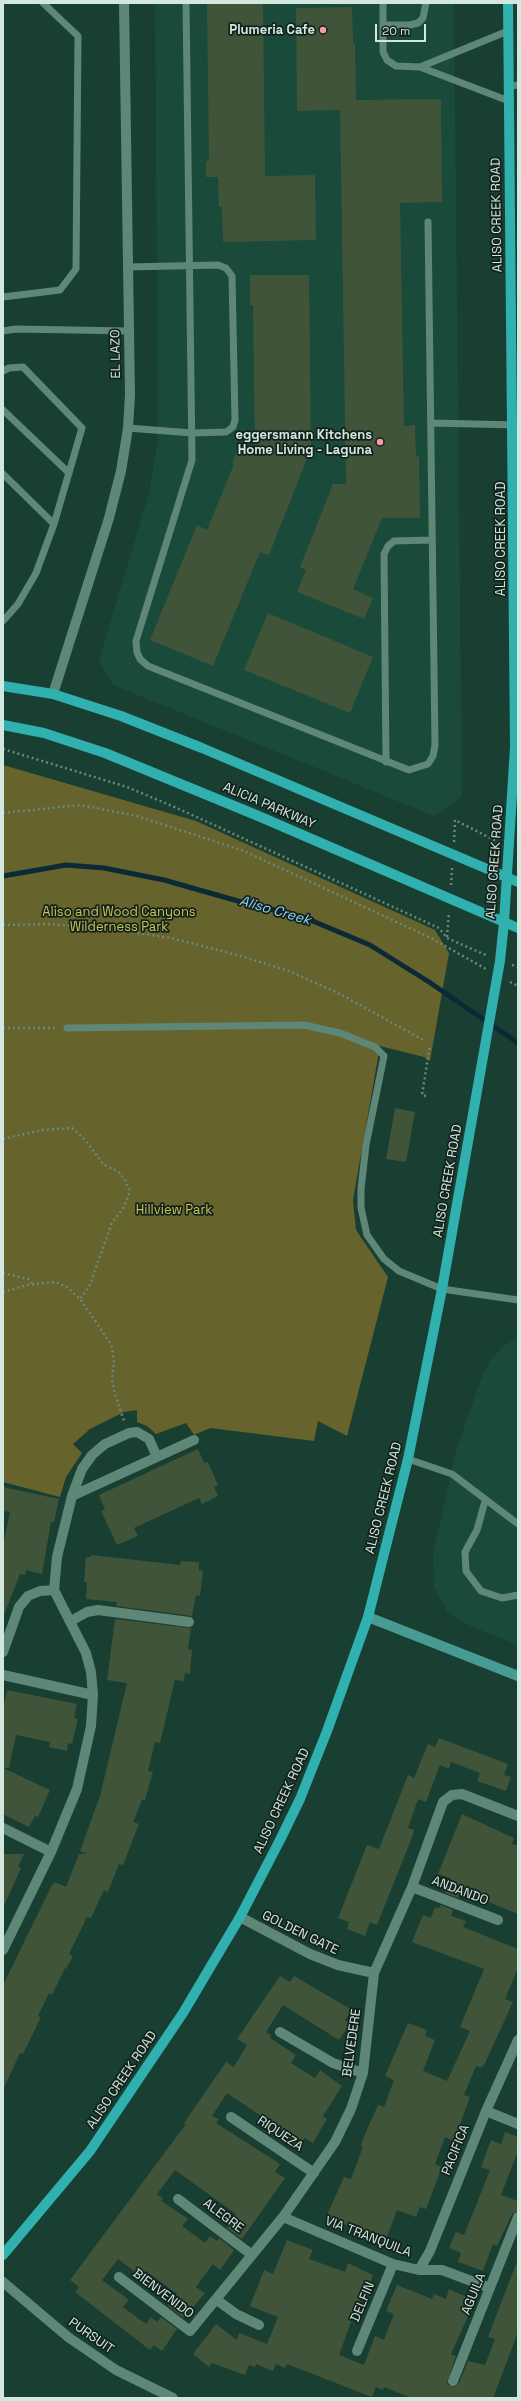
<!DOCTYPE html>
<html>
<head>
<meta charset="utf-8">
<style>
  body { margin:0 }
  #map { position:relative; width:521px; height:2401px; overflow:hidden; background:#183f32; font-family:"Space Grotesk",sans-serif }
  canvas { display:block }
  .frame { position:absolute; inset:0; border:4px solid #d2e7de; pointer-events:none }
  .scale { position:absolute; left:375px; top:24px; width:51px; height:18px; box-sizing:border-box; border:2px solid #d2e7de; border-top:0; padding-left:5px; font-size:12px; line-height:14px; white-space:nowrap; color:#d2e7de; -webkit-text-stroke:3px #12221c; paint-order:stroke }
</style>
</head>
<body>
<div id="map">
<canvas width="521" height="2401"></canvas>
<div class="frame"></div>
<div class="scale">20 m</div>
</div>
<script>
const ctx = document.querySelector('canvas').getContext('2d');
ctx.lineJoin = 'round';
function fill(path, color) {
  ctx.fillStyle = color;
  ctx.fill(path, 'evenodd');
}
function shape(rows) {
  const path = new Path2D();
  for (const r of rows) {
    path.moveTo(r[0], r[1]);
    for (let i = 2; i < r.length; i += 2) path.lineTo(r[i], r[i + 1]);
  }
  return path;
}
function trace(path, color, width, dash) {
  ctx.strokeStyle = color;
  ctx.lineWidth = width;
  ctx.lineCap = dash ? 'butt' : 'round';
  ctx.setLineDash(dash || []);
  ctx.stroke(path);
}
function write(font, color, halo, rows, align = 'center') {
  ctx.font = font + ' "Space Grotesk",sans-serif';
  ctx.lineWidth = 3.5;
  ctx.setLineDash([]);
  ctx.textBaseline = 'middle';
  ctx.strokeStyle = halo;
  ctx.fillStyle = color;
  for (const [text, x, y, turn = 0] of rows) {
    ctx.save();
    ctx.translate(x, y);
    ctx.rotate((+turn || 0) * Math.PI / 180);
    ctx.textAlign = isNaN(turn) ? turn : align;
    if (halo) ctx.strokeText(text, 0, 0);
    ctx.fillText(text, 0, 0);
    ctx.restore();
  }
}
const built = shape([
  [155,3,454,3,462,797,434,816,113,685,99,660,149,493,158,440],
  [518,1337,518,1645,470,1626,448,1613,434,1587,433,1555,455,1454,481,1379,490,1360,502,1347]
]);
const green = shape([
  [3,765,196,821,435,930,449,953,430,1061,424,1057,380,1046,353,1200,356,1230,388,1277,347,1436,318,1421,314,1441,210,1428,194,1435,186,1423,156,1434,147,1426,137,1422,137,1410,124,1412,90,1429,73,1444,82,1453,66,1477,60,1497,3,1482]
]);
const stream = shape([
  [3,876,66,865,104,868,164,880,238,901,303,917,370,945,429,982,518,1043]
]);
const building = shape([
  [207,3,263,3,265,176,315,175,316,240,223,242,222,207,219,207,218,177,206,177,206,161,209,161],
  [352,7,353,44,355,44,356,100,441,99,442,202,400,203,404,426,415,425,416,457,419,456,420,518,382,518,353,589,373,598,364,619,297,592,306,570,300,567,333,484,346,484,340,110,297,111,296,8],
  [250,275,309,275,311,449,269,555,260,552,213,666,150,640,197,525,207,530,234,464,232,463,237,450,255,450,253,305,250,305],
  [268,613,373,657,350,713,244,670],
  [395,1108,415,1112,406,1162,386,1159],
  [198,1449,204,1463,208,1462,218,1485,214,1487,218,1496,202,1504,199,1498,134,1528,138,1536,117,1545,101,1511,105,1510,99,1495],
  [3,1487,59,1499,54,1522,51,1522,42,1574,26,1570,25,1575,20,1574,4,1615,3,1545,10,1512,3,1511],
  [91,1555,180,1565,181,1561,199,1562,199,1570,203,1571,200,1596,196,1595,192,1616,116,1606,117,1602,86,1599,87,1582,84,1582,86,1557,91,1557],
  [115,1619,191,1628,188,1649,192,1650,190,1674,185,1673,184,1681,175,1680,160,1743,155,1742,148,1771,153,1772,145,1800,142,1800,133,1822,139,1824,123,1865,119,1864,108,1892,104,1890,91,1918,87,1917,69,1954,73,1956,66,1969,65,1968,52,1995,49,1993,38,2016,41,2017,23,2054,20,2053,3,2090,3,1985,52,1885,55,1882,66,1887,79,1854,87,1854,80,1851,100,1796,127,1683,107,1680],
  [7,1690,77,1704,74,1718,78,1719,72,1744,68,1743,67,1751,49,1747,50,1742,16,1735,9,1768,3,1768,3,1710],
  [439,1738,508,1764,504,1775,511,1777,506,1791,477,1781,480,1773,451,1762,449,1769,440,1765,426,1802,418,1799,408,1828,414,1830,413,1835,377,1925,370,1922,365,1936,347,1929,349,1922,338,1918,367,1845,379,1849,408,1775,414,1778,428,1744,435,1747],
  [3,1768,50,1790,38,1817,35,1816,29,1827,3,1814],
  [462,1814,514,1838,512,1844,518,1846,518,1914,461,1891,458,1898,445,1893,450,1878,438,1874],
  [3,1854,24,1854,18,1867,21,1868,3,1908],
  [441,1905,453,1910,451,1916,466,1921,463,1927,518,1949,518,1968,505,1999,513,2002,485,2063,482,2068,476,2066,464,2095,470,2097,454,2141,445,2137,435,2164,442,2167,426,2209,420,2207,416,2217,397,2210,386,2240,326,2217,344,2177,351,2179,363,2147,361,2146,362,2141,378,2105,384,2107,394,2080,385,2076,408,2023,427,2030,425,2036,435,2040,423,2071,447,2081,470,2031,460,2027,484,1969,412,1942,423,1915,431,1918,435,1907,439,1908],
  [280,1976,290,1982,294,1976,352,2010,345,2020,350,2024,339,2040,283,2005,266,2032,271,2035,270,2038,296,2055,291,2063,315,2078,320,2070,342,2086,323,2116,327,2119,313,2143,305,2138,299,2147,283,2137,286,2133,227,2093,212,2116,219,2119,216,2123,280,2164,275,2172,285,2178,242,2239,227,2228,236,2214,175,2170,157,2194,163,2198,161,2201,188,2219,182,2226,205,2243,210,2236,217,2241,219,2238,234,2250,220,2270,213,2264,196,2287,205,2293,184,2318,168,2306,177,2294,146,2271,143,2276,139,2272,138,2274,118,2259,102,2280,129,2300,123,2307,146,2324,151,2317,157,2322,161,2317,177,2329,162,2351,154,2345,150,2350,75,2292,79,2287,70,2280,186,2124,184,2123,226,2062,234,2067,247,2045,237,2039],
  [505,2132,518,2137,518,2151,501,2195,518,2201,518,2211,512,2214,497,2246,493,2244,483,2271,458,2262,461,2253,449,2248,456,2232,464,2235,475,2208,490,2170,481,2167,491,2140,501,2144],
  [287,2240,313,2250,309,2259,345,2272,348,2263,373,2275,366,2293,362,2292,339,2355,364,2365,375,2336,384,2340,394,2314,386,2311,397,2285,432,2299,434,2294,446,2299,449,2289,475,2301,451,2354,456,2356,447,2382,448,2385,454,2387,459,2383,468,2361,485,2365,495,2339,488,2337,518,2259,518,2332,493,2398,412,2398,384,2387,383,2390,376,2387,372,2397,287,2364,285,2368,276,2364,273,2371,256,2364,255,2367,249,2365,245,2375,212,2363,209,2367,193,2354,216,2324,237,2340,239,2333,267,2344,278,2317,250,2306,264,2270,273,2274]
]);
const path = shape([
  [3,749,127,787,177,808,439,928,447,938,488,956],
  [3,813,80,805,137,816,244,851,431,938,486,969],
  [454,842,455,820,496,841],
  [451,885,452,868],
  [3,925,50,924,110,929,171,938,241,956,289,971,340,994,425,1041],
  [447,937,449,912],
  [512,965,518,967],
  [510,982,518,986],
  [3,1028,56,1028],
  [426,1096,422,1095,430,1045],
  [3,1139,42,1130,72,1128,86,1141,103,1164,120,1173,125,1180,130,1191,124,1207,112,1223,89,1287,80,1299],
  [3,1273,28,1279,32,1283],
  [3,1292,27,1285,55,1282,67,1287,80,1299,111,1344,114,1362,112,1380,115,1394,124,1421]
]);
const service = shape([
  [186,3,192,460,136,641,137,652,140,659,148,666,409,770,428,764,433,756,435,745,428,222],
  [383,3,383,52,387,60,396,66,420,67,509,101],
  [383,25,410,25,418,23,423,18,426,3],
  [420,67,508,31],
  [509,86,518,85],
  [3,297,60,290,76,269,78,36,43,3],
  [3,331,16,329,129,331],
  [3,371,9,368,23,367,82,428,54,524,36,573,18,604,3,621],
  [3,410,69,473],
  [432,423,518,425],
  [128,428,192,433,226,432,233,427,235,420,232,276,226,268,218,265,128,267],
  [3,474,54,524],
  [386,762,384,554,388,546,394,541,432,540],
  [67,1028,304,1025,340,1033,375,1047,384,1056,366,1145,361,1189,361,1208,367,1235,384,1259,399,1271,442,1289,518,1300],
  [408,1459,452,1474,518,1524],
  [485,1501,477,1530,465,1552,466,1571,481,1591,502,1598,518,1595]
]);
const minor = shape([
  [72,1496,194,1440],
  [71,1621,87,1612,98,1610,189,1622],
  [3,1652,19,1607,28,1596,40,1591,54,1590],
  [3,1675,93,1695],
  [3,1828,51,1852],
  [412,1887,498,1920],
  [240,1917,310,1954,338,1965,374,1973],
  [3,1950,51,1852,77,1789,91,1726,93,1695,91,1672,86,1653,54,1590,57,1557,72,1496,82,1469,92,1455,105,1444,129,1433,137,1432,149,1439,157,1457],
  [280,2032,333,2063,363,2073],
  [486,2111,518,2124],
  [231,2117,314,2173],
  [178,2199,252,2255],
  [283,2217,393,2264,419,2270,442,2270,490,2288],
  [419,2270,430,2251,486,2111,518,2040],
  [119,2277,190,2331,283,2217,335,2142,351,2109,363,2073,374,1973,412,1887,443,1802,452,1795,462,1794,518,1816],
  [217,2300,236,2314,259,2325],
  [357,2351,393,2264],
  [453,2381,518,2217]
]);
const tertiary = shape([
  [53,694,109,518,121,471,128,428,130,395,124,3],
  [3,2282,68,2337,116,2370,173,2398]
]);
const secondary = shape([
  [368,1617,518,1676]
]);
const primary = shape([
  [3,686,53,694,121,716,202,748,518,882],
  [3,725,44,733,105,753,256,815,518,928],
  [3,2255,90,2151,183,2013,240,1917,280,1840,300,1799,327,1731,368,1617,408,1459,442,1289,500,961,504,922,515,747,508,3]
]);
const markers = [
  [323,30,4,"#f49aa5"],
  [380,442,4,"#f49aa5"]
];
const poiNames = [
  ["Plumeria Cafe",315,30],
  ["eggersmann Kitchens",372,435],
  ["Home Living - Laguna",372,450]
];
const streetNames = [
  ["ALISO CREEK ROAD",497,215,-91],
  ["EL LAZO",116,354,-91],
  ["ALISO CREEK ROAD",501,539,-90],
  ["ALICIA PARKWAY",269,806,23],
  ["ALISO CREEK ROAD",495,862,-86],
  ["ALISO CREEK ROAD",448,1181,-80],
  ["ALISO CREEK ROAD",384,1498,-76],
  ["ALISO CREEK ROAD",282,1801,-65],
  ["ANDANDO",460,1891,21],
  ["GOLDEN GATE",300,1933,26],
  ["BELVEDERE",352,2043,-82],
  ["ALISO CREEK ROAD",122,2080,-56],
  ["RIQUEZA",280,2134,34],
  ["PACIFICA",456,2150,-68],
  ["ALEGRE",223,2216,37],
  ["VIA TRANQUILA",368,2237,21],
  ["BIENVENIDO",163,2294,37],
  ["AGUILA",474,2294,-68],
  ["DELFIN",363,2302,-67],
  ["PURSUIT",91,2336,35]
];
const parkNames = [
  ["Aliso and Wood Canyons",119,912],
  ["Wilderness Park",119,927],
  ["Hillview Park",174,1210]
];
const waterNames = [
  ["Aliso Creek",275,911,16]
];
fill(built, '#194a3a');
fill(green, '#66632d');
trace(stream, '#0c2936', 5);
fill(building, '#405439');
trace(path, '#69897d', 2.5, [2, 3]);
trace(service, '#5f8777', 7);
trace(minor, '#5f8777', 10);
trace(tertiary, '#5f8777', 10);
trace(secondary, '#479b92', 10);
trace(primary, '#30b0ae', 10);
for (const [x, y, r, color] of markers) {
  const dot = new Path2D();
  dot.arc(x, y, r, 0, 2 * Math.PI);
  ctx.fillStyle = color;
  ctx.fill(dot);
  trace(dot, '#12221c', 1.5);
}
write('bold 13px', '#d2e7de', '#12221c', poiNames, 'right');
write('13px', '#d2e7de', '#12221c', streetNames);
write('13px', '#cbc454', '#12221c', parkNames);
write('italic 14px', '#91d2f3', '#12221c', waterNames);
</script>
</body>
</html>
